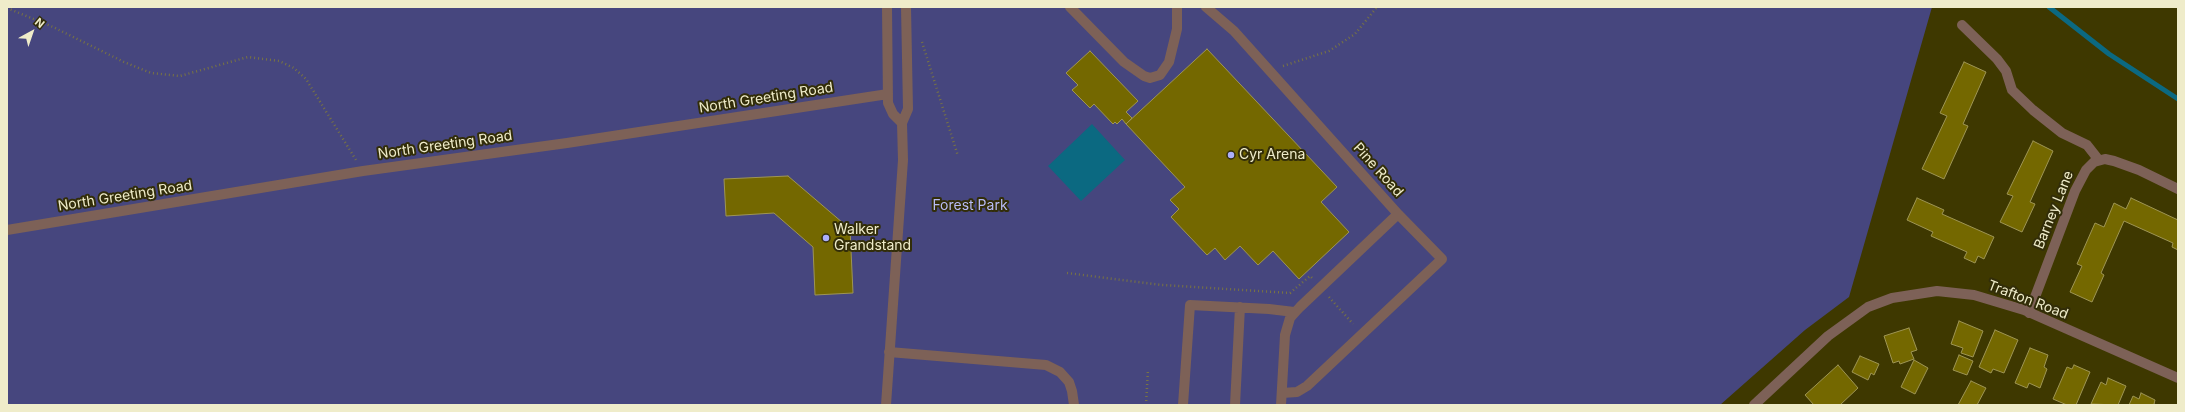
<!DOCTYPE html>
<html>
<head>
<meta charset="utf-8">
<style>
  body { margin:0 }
  #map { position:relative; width:2185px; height:412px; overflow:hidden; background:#3e3800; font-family:Inter,sans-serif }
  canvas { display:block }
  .frame { position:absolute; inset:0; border:8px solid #efecca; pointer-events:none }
  .north { position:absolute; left:12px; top:12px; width:40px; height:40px; -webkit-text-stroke:3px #322d09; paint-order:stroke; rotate:40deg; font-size:11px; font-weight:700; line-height:16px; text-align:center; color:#efecca }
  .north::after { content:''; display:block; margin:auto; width:14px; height:18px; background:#efecca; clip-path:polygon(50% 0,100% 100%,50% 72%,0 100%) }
</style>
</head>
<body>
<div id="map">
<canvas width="2185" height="412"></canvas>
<div class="frame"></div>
<div class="north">N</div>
</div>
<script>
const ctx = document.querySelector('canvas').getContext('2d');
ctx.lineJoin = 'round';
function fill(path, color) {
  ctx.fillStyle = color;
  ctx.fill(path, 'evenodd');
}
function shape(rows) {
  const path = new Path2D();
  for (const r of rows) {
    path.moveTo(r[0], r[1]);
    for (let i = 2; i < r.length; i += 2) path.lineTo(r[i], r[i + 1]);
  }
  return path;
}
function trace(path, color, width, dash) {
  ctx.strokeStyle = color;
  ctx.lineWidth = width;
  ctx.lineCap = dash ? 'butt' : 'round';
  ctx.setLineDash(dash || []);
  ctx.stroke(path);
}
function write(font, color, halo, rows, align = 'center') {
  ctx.font = font + ' Inter,sans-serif';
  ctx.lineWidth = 4;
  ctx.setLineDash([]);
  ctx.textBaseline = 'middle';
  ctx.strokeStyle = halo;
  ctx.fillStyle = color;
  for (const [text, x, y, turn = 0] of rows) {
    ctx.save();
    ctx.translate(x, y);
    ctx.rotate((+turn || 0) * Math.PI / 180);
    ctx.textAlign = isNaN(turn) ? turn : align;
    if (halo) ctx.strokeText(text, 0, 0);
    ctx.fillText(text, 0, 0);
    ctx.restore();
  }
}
const green = shape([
  [7,7,1932,7,1849,297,1805,330,1720,405,7,405]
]);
const water = shape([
  [1092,124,1125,160,1081,201,1048,166]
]);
const stream = shape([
  [2049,7,2109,54,2178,99]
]);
const building = shape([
  [1207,49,1337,187,1321,202,1349,232,1299,279,1273,251,1258,265,1240,246,1225,260,1215,248,1207,255,1171,217,1179,209,1170,200,1185,187,1126,124,1207,49],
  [1090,51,1138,101,1126,112,1132,118,1126,124,1122,119,1117,124,1115,122,1113,124,1094,104,1090,108,1072,90,1078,85,1066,73,1090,51],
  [1964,62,1986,72,1963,124,1968,126,1944,179,1922,169,1947,116,1940,113,1964,62],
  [2033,141,2053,151,2030,202,2035,204,2022,232,2000,222,2013,196,2007,194,2033,141],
  [788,176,850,229,853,293,815,295,813,247,774,213,726,216,724,179,788,176],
  [1917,198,1944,210,1942,214,1994,237,1984,259,1978,256,1975,263,1964,258,1967,252,1931,236,1933,232,1907,220,1917,198],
  [2131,198,2178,220,2178,250,2172,247,2173,243,2124,221,2101,273,2104,275,2092,302,2070,292,2082,266,2077,264,2095,223,2104,227,2114,203,2126,209,2131,198],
  [1959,321,1983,331,1973,357,1961,353,1963,348,1951,344,1959,321],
  [1909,328,1917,350,1911,352,1914,359,1900,364,1899,361,1893,363,1884,336,1909,328],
  [1995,330,2018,340,2004,373,1993,369,1991,373,1979,367,1995,330],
  [2030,348,2048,355,2044,367,2047,369,2040,388,2029,383,2027,388,2015,383,2030,348],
  [1959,355,1973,361,1967,375,1953,370,1959,355],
  [1860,356,1879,364,1874,375,1871,373,1868,380,1852,372,1860,356],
  [1914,360,1928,368,1915,394,1901,387,1914,360],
  [1838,365,1858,388,1840,405,1814,405,1805,395,1838,365],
  [2074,365,2090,372,2076,405,2067,405,2053,399,2067,367,2072,369,2074,365],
  [2108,378,2126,386,2118,405,2091,404,2101,382,2106,385,2108,378],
  [1971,381,1986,388,1977,405,1958,405,1971,381],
  [2141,393,2155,400,2154,404,2157,405,2129,405,2133,396,2139,399,2141,393]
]);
const path = shape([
  [7,8,53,27,124,62,151,73,180,76,248,57,279,61,294,68,306,79,356,160],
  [922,42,958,156],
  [1283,66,1329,51,1355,34,1377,7],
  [1067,273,1162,285,1290,293,1310,276,1312,278],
  [1329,297,1353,324],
  [1146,405,1148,369]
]);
const minor = shape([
  [887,7,888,103,893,114,902,123],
  [1070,7,1124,62,1144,76,1150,78,1160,75,1169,62,1177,29,1177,7],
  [1206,7,1234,31,1398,214,1300,307,1290,318,1285,335,1281,405],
  [1962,25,1997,59,2006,71,2012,90,2033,110,2062,133,2087,145,2098,159],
  [7,230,363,171,567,143,888,94],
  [2029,313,2075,191,2086,170,2094,162,2105,159,2114,161,2139,170,2178,189],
  [889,352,1046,365,1060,372,1069,382,1072,391,1074,405],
  [1282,393,1297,392,1307,386,1442,259,1398,214],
  [886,405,903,160,902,123,908,109,906,7],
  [1183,405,1190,305,1269,309,1294,312],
  [1235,405,1240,307],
  [1754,405,1828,336,1868,307,1892,298,1937,291,1974,295,2024,310,2178,378]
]);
const markers = [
  [1231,155,4,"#acaffb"],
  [826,238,4,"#acaffb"]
];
const streetNames = [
  ["North Greeting Road",766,98,-9],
  ["North Greeting Road",445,145,-8],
  ["Pine Road",1378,170,48],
  ["North Greeting Road",125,196,-9],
  ["Barney Lane",2054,210,-68],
  ["Trafton Road",2028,300,21]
];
const poiNames = [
  ["Cyr Arena",1239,155],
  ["Walker",834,230],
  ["Grandstand",834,246]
];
const parkNames = [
  ["Forest Park",970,206]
];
fill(green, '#46467e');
fill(water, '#0b6981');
trace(stream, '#0b6981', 5);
fill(building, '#746800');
trace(building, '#9e9553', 1);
trace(path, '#787343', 2.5, [1, 3]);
trace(minor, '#7d6157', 10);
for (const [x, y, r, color] of markers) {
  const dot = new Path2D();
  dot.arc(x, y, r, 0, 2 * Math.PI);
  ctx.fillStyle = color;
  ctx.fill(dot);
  trace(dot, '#322d09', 1.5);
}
write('14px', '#efecca', '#322d09', streetNames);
write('14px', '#efecca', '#322d09', poiNames, 'left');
write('14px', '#b8bbf6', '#322d09', parkNames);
</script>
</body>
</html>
